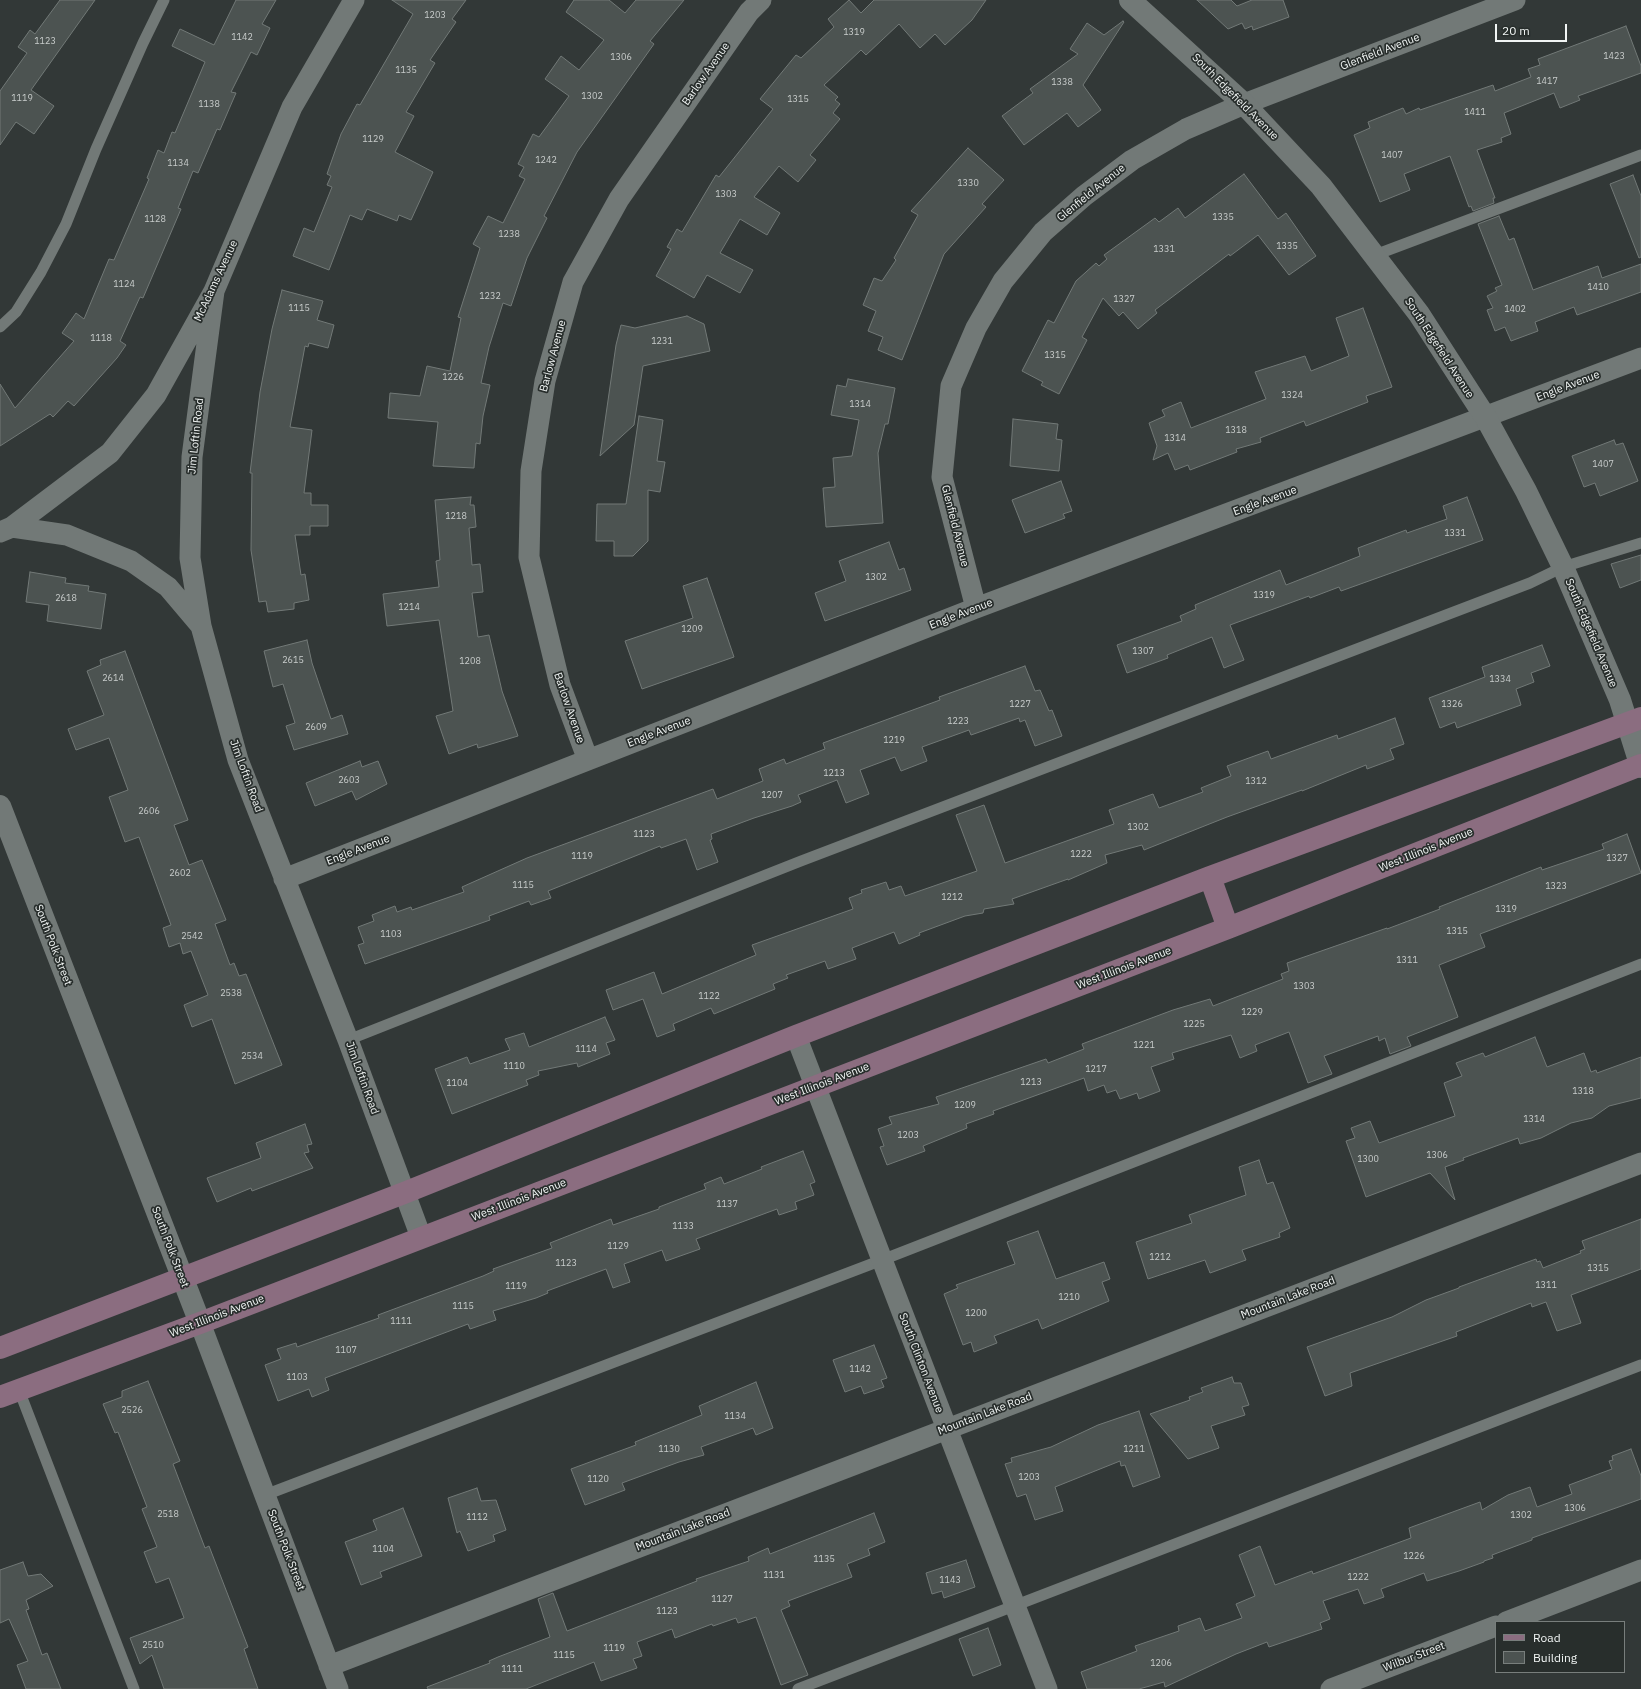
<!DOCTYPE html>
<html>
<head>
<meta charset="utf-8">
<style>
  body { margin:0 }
  #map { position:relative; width:1641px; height:1689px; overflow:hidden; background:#323837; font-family:"IBM Plex Sans",sans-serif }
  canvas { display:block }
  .legend { position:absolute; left:1495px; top:1621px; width:130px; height:52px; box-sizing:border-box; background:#282e2c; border:1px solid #787e7c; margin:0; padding:5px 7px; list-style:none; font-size:12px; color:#f1f5f4 }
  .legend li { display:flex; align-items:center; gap:8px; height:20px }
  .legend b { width:20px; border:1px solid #787e7c }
  .scale { position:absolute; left:1495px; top:24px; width:72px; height:18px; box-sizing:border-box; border:2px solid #f1f5f4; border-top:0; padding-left:5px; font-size:12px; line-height:14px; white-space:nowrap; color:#f1f5f4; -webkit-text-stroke:3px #282e2c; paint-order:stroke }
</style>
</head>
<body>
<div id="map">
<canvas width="1641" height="1689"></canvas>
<ul class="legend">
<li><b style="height:5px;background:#8b6d80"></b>Road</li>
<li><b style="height:11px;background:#4c5351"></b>Building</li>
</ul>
<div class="scale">20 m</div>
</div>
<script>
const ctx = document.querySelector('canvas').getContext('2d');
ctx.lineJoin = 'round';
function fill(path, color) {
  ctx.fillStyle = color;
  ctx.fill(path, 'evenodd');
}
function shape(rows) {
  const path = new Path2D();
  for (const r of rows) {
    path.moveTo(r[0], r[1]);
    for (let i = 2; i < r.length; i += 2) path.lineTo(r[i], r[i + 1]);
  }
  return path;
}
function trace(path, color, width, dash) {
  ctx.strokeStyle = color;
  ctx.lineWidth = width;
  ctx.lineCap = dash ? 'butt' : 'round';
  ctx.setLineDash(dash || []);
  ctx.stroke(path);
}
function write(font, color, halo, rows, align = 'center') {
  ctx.font = font + ' "IBM Plex Sans",sans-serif';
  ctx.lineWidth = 3.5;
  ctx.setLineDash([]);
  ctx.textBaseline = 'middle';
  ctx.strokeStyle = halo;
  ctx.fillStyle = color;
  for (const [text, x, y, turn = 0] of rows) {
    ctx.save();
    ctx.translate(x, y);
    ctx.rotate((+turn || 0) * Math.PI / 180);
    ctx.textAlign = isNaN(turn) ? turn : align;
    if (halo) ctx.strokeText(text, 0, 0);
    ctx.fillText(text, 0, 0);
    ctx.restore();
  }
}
const building = shape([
  [60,0,95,0,31,90,54,106,34,134,16,122,0,145,0,91,27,53,18,47,30,30,35,34,60,0],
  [236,0,276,0,262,24,270,28,257,55,251,52,231,92,236,93,220,130,217,129,198,173,193,171,178,208,181,209,143,298,140,297,120,341,126,345,117,358,74,406,68,401,53,417,50,414,0,446,0,384,15,408,74,341,62,333,76,313,84,319,109,259,114,260,149,179,147,178,158,150,164,153,172,132,175,133,205,62,172,46,180,29,214,45,236,0],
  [392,0,466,0,452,19,456,22,430,60,435,63,406,112,414,116,395,152,433,172,411,220,399,215,397,221,367,209,362,220,350,215,329,270,293,256,304,228,314,232,332,187,327,185,331,176,327,174,341,134,357,104,360,105,413,14,392,0],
  [574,0,609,0,625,13,636,0,684,0,650,41,654,44,577,152,544,216,547,218,527,258,511,306,503,303,489,347,481,383,490,385,483,416,480,444,476,443,474,468,433,466,438,422,388,418,390,393,420,396,427,366,450,371,461,318,458,317,480,248,473,244,488,216,503,223,525,179,519,176,524,167,518,164,533,134,539,137,569,96,545,79,561,56,579,70,604,40,566,12,574,0],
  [849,0,861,13,874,0,986,0,972,20,945,45,935,34,920,48,899,24,866,55,861,50,824,85,838,97,835,100,840,104,833,113,840,119,810,155,816,160,798,182,779,166,754,197,780,213,767,235,740,219,720,253,753,270,740,293,707,275,694,298,656,276,671,249,667,247,677,229,682,232,716,175,719,177,773,109,760,99,796,55,801,58,834,27,828,19,849,0],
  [1197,0,1231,0,1237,6,1252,0,1283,0,1289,17,1253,30,1252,26,1245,29,1242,23,1228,29,1197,0],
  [1123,21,1124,22,1083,85,1101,110,1078,127,1067,113,1024,145,1002,116,1033,93,1030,89,1078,54,1070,49,1087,23,1104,35,1123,21],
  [1626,26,1641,66,1641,73,1578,96,1580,100,1560,108,1554,93,1504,113,1511,134,1501,138,1502,142,1477,150,1495,198,1493,198,1494,203,1473,211,1471,206,1469,207,1450,156,1404,174,1410,190,1380,202,1354,135,1370,128,1368,122,1403,108,1406,114,1419,108,1420,110,1493,85,1495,91,1531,77,1528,69,1540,65,1538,59,1626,26],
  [968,148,1004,180,982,204,986,207,944,254,902,360,878,350,883,337,868,331,876,311,863,305,874,278,882,281,896,260,894,258,918,215,911,211,968,148],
  [1244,174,1278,219,1286,213,1316,256,1289,275,1258,235,1230,256,1229,254,1155,310,1157,313,1138,329,1123,312,1119,316,1103,298,1082,337,1087,340,1059,394,1041,385,1043,382,1022,371,1048,320,1054,323,1076,281,1096,263,1099,266,1107,259,1104,255,1155,218,1159,222,1178,208,1185,218,1244,174],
  [1633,175,1641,196,1641,257,1639,258,1610,184,1633,175],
  [1499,216,1509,240,1514,238,1533,290,1598,266,1602,278,1641,264,1641,292,1577,315,1574,307,1535,322,1538,331,1511,341,1505,327,1495,331,1487,310,1493,308,1487,296,1497,291,1495,288,1502,285,1478,224,1499,216],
  [282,290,323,301,317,320,334,325,328,348,309,343,308,347,305,346,290,427,312,430,304,493,311,493,311,505,328,505,328,526,310,526,310,535,295,535,301,575,305,574,309,600,294,603,294,609,268,612,266,601,259,602,251,550,252,473,250,473,260,392,272,329,282,290],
  [1363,308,1392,387,1366,396,1368,402,1306,426,1304,421,1260,438,1261,442,1236,449,1237,452,1190,470,1188,465,1175,470,1168,453,1153,460,1157,446,1149,423,1165,416,1162,410,1181,402,1191,428,1266,399,1255,372,1305,356,1311,371,1349,356,1336,318,1363,308],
  [687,316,704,324,710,351,643,366,634,425,600,456,616,345,621,325,635,328,687,316],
  [848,379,895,388,888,424,885,424,878,453,883,523,826,527,823,488,835,487,833,458,852,456,859,420,831,415,837,385,846,387,848,379],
  [639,416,663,420,657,461,665,462,660,492,648,490,648,541,633,556,614,556,614,541,596,541,597,504,626,504,639,416],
  [1013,419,1058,424,1056,439,1062,440,1059,471,1010,466,1013,419],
  [1614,440,1616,445,1623,443,1638,481,1600,496,1595,483,1584,487,1572,456,1614,440],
  [1061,481,1072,511,1063,514,1065,518,1025,533,1012,500,1061,481],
  [471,497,470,505,474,505,476,527,469,528,472,565,480,564,483,592,472,593,478,637,489,635,502,691,518,736,478,748,477,744,449,754,436,716,453,711,439,620,387,626,383,594,439,587,436,561,440,560,435,500,471,497],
  [1467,497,1483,540,1341,591,1339,587,1310,598,1309,596,1230,625,1244,660,1224,668,1212,637,1167,655,1168,658,1127,673,1117,645,1182,621,1180,616,1196,609,1195,605,1280,570,1286,585,1360,556,1358,548,1406,530,1407,533,1447,519,1443,506,1467,497],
  [889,542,899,570,904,568,911,590,825,621,815,593,846,581,839,561,889,542],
  [1641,555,1641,580,1620,588,1611,564,1641,555],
  [30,572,66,578,65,583,89,586,88,591,106,594,101,629,47,621,49,605,26,602,30,572],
  [707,578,734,657,642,689,625,641,693,618,683,586,707,578],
  [307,640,312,663,331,719,342,715,348,734,294,750,286,726,295,723,283,684,273,687,264,651,307,640],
  [1542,645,1550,666,1531,673,1534,682,1516,689,1521,705,1457,728,1455,722,1440,728,1429,698,1485,677,1482,667,1542,645],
  [125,651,188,820,174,825,189,865,202,860,226,920,215,924,230,965,234,963,239,976,246,974,282,1065,235,1084,212,1019,192,1027,184,1005,208,995,191,951,183,954,180,943,169,947,163,928,171,925,139,837,125,842,109,797,128,790,109,738,76,750,68,729,104,715,87,671,101,665,100,660,125,651],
  [1025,666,1035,691,1040,690,1049,711,1052,710,1062,736,1035,746,1025,720,1020,722,1019,718,971,735,969,730,922,747,927,761,901,771,895,757,860,770,869,794,846,803,837,780,798,795,801,802,792,806,754,818,711,834,712,839,710,840,718,862,697,870,686,839,661,848,660,846,548,891,551,898,531,905,529,901,489,916,490,920,365,964,358,945,364,943,358,927,374,921,372,915,395,906,397,912,411,907,412,910,464,892,462,887,527,858,713,789,717,799,763,781,759,769,784,759,786,764,825,749,823,743,940,700,939,697,1025,666],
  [1395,718,1404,744,1390,749,1394,759,1367,769,1366,765,1302,791,1302,790,1227,817,1144,850,1142,845,1105,855,1107,863,1068,880,1068,879,1012,899,1014,904,984,909,983,913,965,916,919,933,920,935,899,944,894,932,852,948,856,959,828,969,825,961,786,975,788,978,773,984,775,989,714,1014,711,1008,673,1024,675,1030,657,1037,643,999,613,1010,606,990,654,972,662,994,756,955,752,945,853,909,849,898,862,893,861,890,886,882,889,890,901,886,905,896,977,871,956,815,984,805,1005,863,1114,824,1109,810,1153,794,1159,808,1203,792,1201,788,1231,776,1227,766,1268,751,1271,759,1337,735,1338,739,1395,718],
  [360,761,362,767,378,761,387,784,356,800,352,791,315,806,306,783,360,761],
  [1627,834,1641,873,1480,934,1485,947,1439,965,1458,1017,1407,1037,1411,1046,1390,1054,1385,1038,1379,1041,1378,1036,1324,1056,1332,1074,1308,1083,1289,1032,1255,1045,1257,1051,1240,1058,1231,1035,1172,1053,1174,1059,1151,1067,1160,1091,1139,1099,1137,1093,1120,1099,1116,1090,1107,1093,1104,1085,1088,1091,1084,1078,993,1111,994,1114,966,1124,967,1128,923,1146,925,1151,887,1165,880,1147,884,1146,878,1129,892,1124,889,1117,939,1104,936,1097,1046,1059,1048,1063,1084,1049,1082,1044,1173,1010,1210,999,1213,1006,1283,979,1281,974,1289,971,1287,963,1387,928,1387,929,1440,909,1439,907,1541,867,1542,870,1604,849,1602,844,1627,834],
  [605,1017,615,1040,606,1043,610,1054,578,1067,577,1063,538,1071,539,1075,526,1080,528,1085,452,1114,435,1069,467,1057,470,1064,510,1050,505,1039,524,1033,529,1047,605,1017],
  [1535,1037,1547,1067,1584,1053,1591,1072,1596,1070,1597,1073,1641,1057,1641,1098,1609,1106,1592,1118,1571,1123,1541,1138,1520,1144,1518,1138,1463,1158,1464,1160,1445,1167,1455,1200,1430,1173,1366,1197,1346,1141,1355,1138,1351,1128,1370,1121,1379,1143,1455,1116,1444,1083,1462,1076,1456,1063,1483,1053,1485,1057,1535,1037],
  [305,1124,312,1144,307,1145,309,1152,304,1153,313,1168,252,1191,251,1188,217,1202,207,1178,261,1158,256,1143,305,1124],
  [803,1151,815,1182,810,1184,814,1195,795,1202,797,1209,779,1215,777,1209,696,1239,700,1249,666,1261,662,1250,624,1264,630,1282,613,1288,606,1269,547,1291,548,1293,536,1298,493,1311,496,1320,470,1329,468,1324,325,1378,329,1390,312,1397,309,1389,278,1401,265,1365,281,1359,277,1349,296,1343,297,1347,379,1318,378,1315,483,1276,494,1271,493,1269,552,1248,550,1243,611,1219,613,1225,659,1209,659,1207,706,1189,704,1184,721,1177,724,1184,762,1169,761,1167,803,1151],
  [1259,1160,1267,1184,1273,1182,1290,1228,1279,1233,1280,1237,1242,1250,1246,1260,1210,1273,1205,1260,1148,1279,1136,1242,1192,1223,1189,1215,1246,1195,1239,1167,1259,1160],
  [1641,1219,1641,1269,1571,1295,1581,1323,1557,1331,1546,1302,1532,1307,1531,1303,1456,1332,1457,1336,1350,1373,1352,1386,1325,1396,1307,1347,1392,1317,1426,1300,1459,1288,1459,1287,1536,1259,1537,1262,1540,1261,1543,1268,1581,1253,1580,1251,1585,1249,1582,1241,1641,1219],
  [1038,1231,1056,1279,1104,1262,1110,1279,1102,1282,1109,1301,1042,1329,1038,1319,994,1336,997,1343,974,1352,971,1342,963,1345,944,1294,958,1288,956,1285,1015,1264,1007,1242,1038,1231],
  [874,1345,887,1378,881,1380,884,1387,864,1394,861,1386,845,1392,833,1360,874,1345],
  [1232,1377,1234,1383,1241,1383,1249,1405,1242,1407,1245,1415,1211,1426,1219,1448,1188,1459,1150,1414,1190,1400,1189,1397,1203,1392,1201,1388,1232,1377],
  [148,1381,180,1461,173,1464,205,1548,209,1546,248,1647,244,1649,258,1689,164,1689,152,1655,140,1664,130,1638,184,1618,169,1578,156,1583,144,1552,157,1547,142,1509,147,1507,118,1432,115,1433,103,1404,122,1397,122,1391,148,1381],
  [756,1382,773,1428,756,1435,753,1428,701,1447,704,1455,679,1462,622,1483,625,1490,585,1505,571,1469,636,1445,635,1442,702,1415,699,1406,756,1382],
  [1139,1411,1160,1477,1133,1487,1125,1465,1121,1466,1120,1461,1055,1487,1063,1511,1035,1520,1026,1494,1017,1497,1005,1464,1012,1462,1011,1458,1051,1447,1098,1425,1139,1411],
  [1631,1449,1641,1476,1641,1499,1532,1538,1532,1540,1492,1555,1493,1558,1484,1561,1484,1562,1459,1571,1427,1581,1424,1573,1381,1589,1384,1597,1364,1604,1358,1589,1323,1601,1330,1619,1320,1623,1322,1629,1269,1647,1267,1642,1236,1654,1165,1687,1164,1682,1139,1689,1087,1689,1081,1672,1137,1651,1135,1646,1179,1631,1178,1626,1200,1618,1205,1631,1242,1618,1236,1604,1255,1596,1239,1555,1260,1546,1275,1585,1312,1571,1313,1574,1411,1538,1409,1528,1480,1502,1482,1510,1508,1495,1530,1487,1537,1507,1572,1494,1569,1485,1612,1469,1609,1461,1613,1460,1612,1456,1631,1449],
  [477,1488,481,1501,496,1500,506,1530,493,1535,495,1541,468,1551,460,1531,457,1533,448,1498,477,1488],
  [403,1508,422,1556,380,1572,382,1577,361,1585,345,1542,377,1530,373,1520,403,1508],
  [874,1513,885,1542,868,1549,870,1555,847,1564,852,1577,788,1601,790,1606,781,1610,808,1675,781,1685,756,1617,738,1623,736,1618,713,1626,712,1624,675,1638,672,1629,637,1642,642,1656,633,1659,637,1668,601,1681,594,1662,526,1689,428,1689,427,1687,490,1663,489,1661,498,1657,550,1637,538,1599,553,1593,567,1631,697,1581,696,1579,749,1561,748,1557,768,1548,770,1554,874,1513],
  [966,1560,975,1587,944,1598,942,1591,932,1594,926,1573,966,1560],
  [23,1562,28,1576,41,1574,53,1586,26,1600,29,1609,26,1610,42,1655,47,1653,61,1689,26,1689,17,1665,28,1661,9,1619,0,1623,0,1570,23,1562],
  [988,1628,1001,1665,973,1676,959,1639,988,1628]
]);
const service = shape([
  [1375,255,1641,155],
  [0,327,16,312,41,272,66,224,96,149,143,43,164,0],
  [348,1040,801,861,1530,583,1563,567,1641,543],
  [19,1390,134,1689],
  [265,1495,882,1260,1641,964],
  [798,1689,1641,1365]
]);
const minor = shape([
  [214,291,192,457,190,558,201,626,238,760,348,1040,421,1237],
  [12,527,67,535,131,561,168,587,201,626],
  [0,532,12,527,110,453,156,395,214,291,292,107,354,0],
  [976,608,942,477,951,386,976,328,1003,281,1043,232,1084,196,1132,160,1186,129,1244,104,1515,0],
  [588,760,560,685,529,557,531,471,545,381,573,282,619,199,749,12,761,0],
  [284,879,976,608,1641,358],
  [796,1036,1047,1689],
  [200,1323,338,1689],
  [1506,1622,1641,1570],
  [329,1666,1641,1163],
  [1331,1689,1496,1626]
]);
const tertiary = shape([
  [1130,0,1244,104,1321,186,1419,314,1486,418,1526,491,1563,567,1620,700,1641,767],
  [0,806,200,1323]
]);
const secondary = shape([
  [1210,877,1228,928],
  [0,1348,404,1193,796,1036,1210,877,1641,718],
  [0,1397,200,1323,1228,928,1641,765]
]);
const numberNames = [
  ["1203",435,15],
  ["1319",854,32],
  ["1142",242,37],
  ["1123",45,41],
  ["1423",1614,56],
  ["1306",621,57],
  ["1135",406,70],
  ["1417",1547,81],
  ["1338",1062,82],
  ["1302",592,96],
  ["1119",22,98],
  ["1315",798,99],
  ["1138",209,104],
  ["1411",1475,112],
  ["1129",373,139],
  ["1407",1392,155],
  ["1242",546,160],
  ["1134",178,163],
  ["1330",968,183],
  ["1303",726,194],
  ["1335",1223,217],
  ["1128",155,219],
  ["1238",509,234],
  ["1335",1287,246],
  ["1331",1164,249],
  ["1124",124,284],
  ["1410",1598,287],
  ["1232",490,296],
  ["1327",1124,299],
  ["1115",299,308],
  ["1402",1515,309],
  ["1118",101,338],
  ["1231",662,341],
  ["1315",1055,355],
  ["1226",453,377],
  ["1324",1292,395],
  ["1314",860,404],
  ["1318",1236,430],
  ["1314",1175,438],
  ["1407",1603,464],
  ["1218",456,516],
  ["1331",1455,533],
  ["1302",876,577],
  ["1319",1264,595],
  ["2618",66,598],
  ["1214",409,607],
  ["1209",692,629],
  ["1307",1143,651],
  ["2615",293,660],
  ["1208",470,661],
  ["2614",113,678],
  ["1334",1500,679],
  ["1227",1020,704],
  ["1326",1452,704],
  ["1223",958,721],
  ["2609",316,727],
  ["1219",894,740],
  ["1213",834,773],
  ["2603",349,780],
  ["1312",1256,781],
  ["1207",772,795],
  ["2606",149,811],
  ["1302",1138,827],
  ["1123",644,834],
  ["1222",1081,854],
  ["1119",582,856],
  ["1327",1617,858],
  ["2602",180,873],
  ["1115",523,885],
  ["1323",1556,886],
  ["1212",952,897],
  ["1319",1506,909],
  ["1315",1457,931],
  ["1103",391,934],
  ["2542",192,936],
  ["1311",1407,960],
  ["1303",1304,986],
  ["2538",231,993],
  ["1122",709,996],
  ["1229",1252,1012],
  ["1225",1194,1024],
  ["1221",1144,1045],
  ["1114",586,1049],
  ["2534",252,1056],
  ["1110",514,1066],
  ["1217",1096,1069],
  ["1213",1031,1082],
  ["1104",457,1083],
  ["1318",1583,1091],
  ["1209",965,1105],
  ["1314",1534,1119],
  ["1203",908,1135],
  ["1306",1437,1155],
  ["1300",1368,1159],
  ["1137",727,1204],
  ["1133",683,1226],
  ["1129",618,1246],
  ["1212",1160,1257],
  ["1123",566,1263],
  ["1315",1598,1268],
  ["1311",1546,1285],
  ["1119",516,1286],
  ["1210",1069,1297],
  ["1115",463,1306],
  ["1200",976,1313],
  ["1111",401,1321],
  ["1107",346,1350],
  ["1142",860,1369],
  ["1103",297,1377],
  ["2526",132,1410],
  ["1134",735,1416],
  ["1130",669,1449],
  ["1211",1134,1449],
  ["1203",1029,1477],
  ["1120",598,1479],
  ["1306",1575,1508],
  ["2518",168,1514],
  ["1302",1521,1515],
  ["1112",477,1517],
  ["1104",383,1549],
  ["1226",1414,1556],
  ["1135",824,1559],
  ["1131",774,1575],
  ["1222",1358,1577],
  ["1143",950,1580],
  ["1127",722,1599],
  ["1123",667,1611],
  ["2510",153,1645],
  ["1119",614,1648],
  ["1115",564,1655],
  ["1206",1161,1663],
  ["1111",512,1669]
];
const streetNames = [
  ["Glenfield Avenue",1380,52,-21],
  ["Barlow Avenue",706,74,-55],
  ["South Edgefield Avenue",1235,97,45],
  ["Glenfield Avenue",1091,193,-39],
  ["McAdams Avenue",216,281,-65],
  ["South Edgefield Avenue",1439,348,57],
  ["Barlow Avenue",553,356,-75],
  ["Engle Avenue",1568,386,-21],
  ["Jim Loftin Road",196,436,-84],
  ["Engle Avenue",1265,501,-20],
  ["Glenfield Avenue",955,526,76],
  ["Engle Avenue",961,614,-21],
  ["South Edgefield Avenue",1591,633,67],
  ["Barlow Avenue",569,708,71],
  ["Engle Avenue",659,732,-21],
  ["Jim Loftin Road",246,776,70],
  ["Engle Avenue",358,850,-21],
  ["West Illinois Avenue",1426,850,-22],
  ["South Polk Street",53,945,69],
  ["West Illinois Avenue",1124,968,-21],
  ["Jim Loftin Road",362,1078,70],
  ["West Illinois Avenue",822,1084,-21],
  ["West Illinois Avenue",519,1200,-21],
  ["South Polk Street",170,1247,69],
  ["Mountain Lake Road",1288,1298,-21],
  ["West Illinois Avenue",217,1316,-21],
  ["South Clinton Avenue",921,1363,69],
  ["Mountain Lake Road",985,1414,-21],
  ["Mountain Lake Road",683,1530,-21],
  ["South Polk Street",286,1550,69],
  ["Wilbur Street",1414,1657,-21]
];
fill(building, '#4c5351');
trace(building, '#727977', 1);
trace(service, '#727977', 11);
trace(minor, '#727977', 21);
trace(tertiary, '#727977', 22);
trace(secondary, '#8b6d80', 22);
write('9px', '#c8cccb', null, numberNames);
write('11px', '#f1f5f4', '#282e2c', streetNames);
</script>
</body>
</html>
